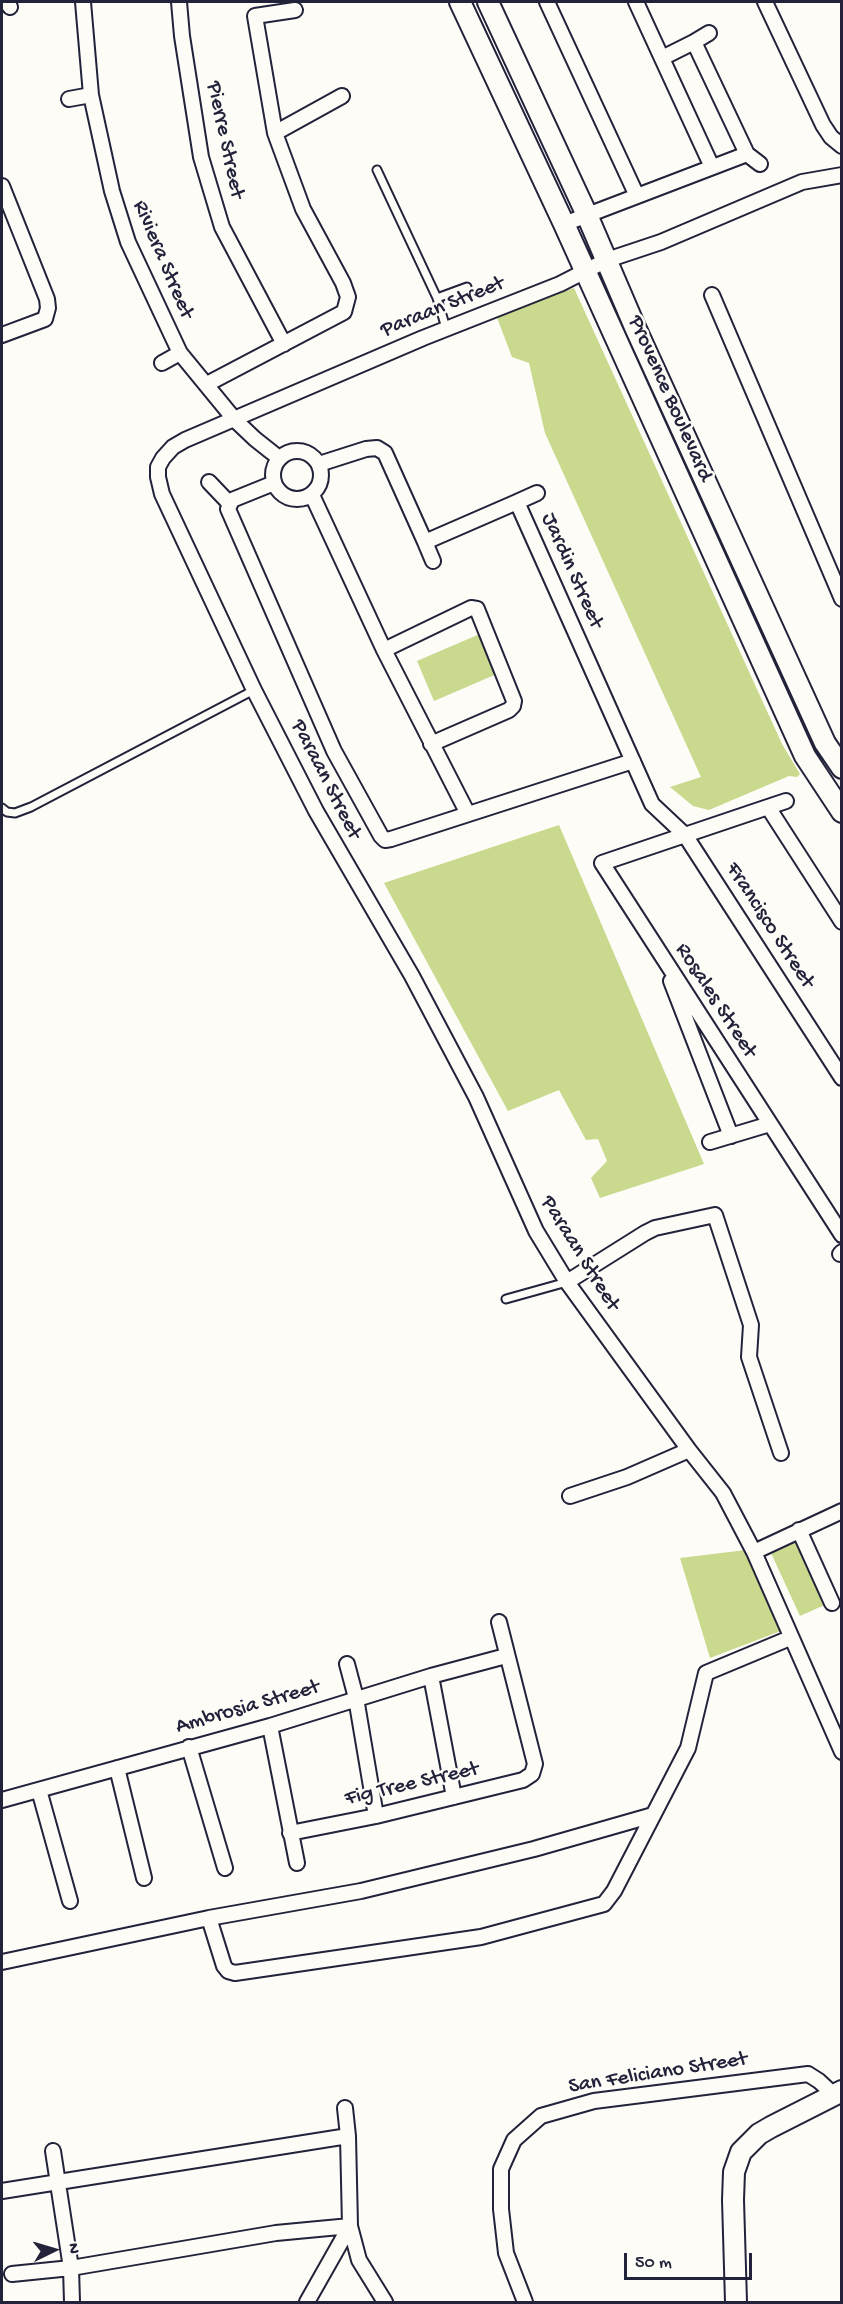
<!DOCTYPE html>
<html>
<head>
<meta charset="utf-8">
<style>
  body { margin:0 }
  #map { position:relative; width:843px; height:2304px; overflow:hidden; background:#fdfcf7; font-family:"Gochi Hand",sans-serif }
  canvas { display:block }
  .frame { position:absolute; inset:0; border:3px solid #22223b; pointer-events:none }
  .north { position:absolute; left:24px; top:2220px; width:60px; height:60px; -webkit-text-stroke:4px #fdfcf7; paint-order:stroke; rotate:85deg; font-size:16px; font-weight:700; line-height:24px; text-align:center; color:#22223b }
  .north::after { content:''; display:block; margin:auto; width:21px; height:27px; background:#22223b; clip-path:polygon(50% 0,100% 100%,50% 72%,0 100%) }
  .scale { position:absolute; left:624px; top:2253px; width:128px; height:27px; box-sizing:border-box; border:3px solid #22223b; border-top:0; padding-left:8px; font-size:18px; line-height:21px; white-space:nowrap; color:#22223b; -webkit-text-stroke:4px #fdfcf7; paint-order:stroke }
</style>
</head>
<body>
<div id="map">
<canvas width="843" height="2304"></canvas>
<div class="frame"></div>
<div class="north">N</div>
<div class="scale">50 m</div>
</div>
<script>
const ctx = document.querySelector('canvas').getContext('2d');
ctx.lineJoin = 'round';
function fill(path, color) {
  ctx.fillStyle = color;
  ctx.fill(path, 'evenodd');
}
function shape(rows) {
  const path = new Path2D();
  for (const r of rows) {
    if (r.length === 3) {
      path.moveTo(r[0] + r[2], r[1]);
      path.arc(r[0], r[1], r[2], 0, 2 * Math.PI);
      continue;
    }
    path.moveTo(r[0], r[1]);
    for (let i = 2; i < r.length; i += 2) path.lineTo(r[i], r[i + 1]);
  }
  return path;
}
function trace(path, color, width, dash) {
  ctx.strokeStyle = color;
  ctx.lineWidth = width;
  ctx.lineCap = dash ? 'butt' : 'round';
  ctx.setLineDash(dash || []);
  ctx.stroke(path);
}
function write(font, color, halo, rows, align = 'center') {
  ctx.font = font + ' "Gochi Hand",sans-serif';
  ctx.lineWidth = 5;
  ctx.setLineDash([]);
  ctx.textBaseline = 'middle';
  ctx.strokeStyle = halo;
  ctx.fillStyle = color;
  for (const [text, x, y, turn = 0] of rows) {
    ctx.save();
    ctx.translate(x, y);
    ctx.rotate((+turn || 0) * Math.PI / 180);
    ctx.textAlign = isNaN(turn) ? turn : align;
    if (halo) ctx.strokeText(text, 0, 0);
    ctx.fillText(text, 0, 0);
    ctx.restore();
  }
}
const green = shape([
  [574,288,782,744,800,774,797,777,789,776,709,810,693,806,670,787,701,777,545,433,529,363,512,357,496,315],
  [482,633,499,673,434,701,417,661],
  [559,825,704,1164,600,1198,591,1178,607,1161,598,1139,586,1140,559,1090,508,1111,384,883],
  [798,1541,827,1604,800,1616,771,1553],
  [754,1549,786,1629,710,1658,680,1558]
]);
const lane = shape([
  [377,170,437,298,446,328],
  [437,298,467,287],
  [2,808,7,812,15,813,31,807,254,690],
  [506,1299,567,1282]
]);
const street = shape([
  [7,2,10,7],
  [83,2,91,95,112,191,128,242,180,353,235,420,255,439,279,458],
  [179,2,182,36,201,157,222,227,284,344],
  [547,2,637,196],
  [636,2,712,167],
  [765,2,823,125,831,137,842,146],
  [295,10,255,16,275,133,342,96],
  [694,42,709,33],
  [662,58,694,42,747,154,760,164],
  [69,99,91,95],
  [842,175,802,182,661,242,607,260,560,284,423,338,185,440,173,447,163,458,158,467,158,477,162,494,254,690,316,811,412,976,476,1097,536,1231,567,1282,689,1450,723,1493,754,1552,842,1752],
  [2,186,47,299,48,308,45,319,2,335],
  [564,224,747,154],
  [712,295,842,599],
  [162,363,180,353],
  [207,384,344,312,348,297,343,283,303,209,275,133],
  [297,475,24],
  [319,464,366,449,377,448,385,453,425,542,517,502,652,804,685,835,842,1078],
  [209,482,229,503],
  [274,483,232,500,228,509,334,751,381,836,385,840,391,839,633,761],
  [312,495,384,650,468,814],
  [517,502,537,493],
  [425,542,433,561],
  [384,650,471,608,477,609,514,701,513,706,509,710,431,744],
  [768,807,786,801],
  [842,922,768,807,602,863,842,1235],
  [671,981,731,1136],
  [710,1142,770,1124],
  [840,1254,842,1252],
  [567,1282,645,1233,655,1228,715,1215,751,1325,749,1357,781,1453],
  [570,1496,627,1477,689,1450],
  [799,1530,832,1603],
  [754,1552,842,1511],
  [347,1664,356,1698,376,1816],
  [431,1676,454,1797],
  [270,1726,297,1863],
  [189,1747,225,1868],
  [117,1768,144,1878],
  [39,1790,70,1901],
  [2,1800,270,1726,431,1676,506,1656],
  [290,1833,376,1816,523,1780,532,1774,535,1764,499,1622],
  [209,1918,224,1966,228,1971,235,1973,481,1937,604,1904,614,1891,688,1748,706,1673,790,1638],
  [2,1962,209,1918,361,1891,534,1849,653,1815],
  [53,2151,71,2268,72,2302],
  [2,2191,348,2136],
  [12,2274,71,2268,276,2233,350,2226,359,2260,385,2302],
  [307,2302,350,2226,348,2136,345,2108],
  [525,2302,506,2253,501,2209,501,2169,514,2140,541,2116,594,2101,808,2074,819,2081,835,2096]
]);
const secondary = shape([
  [460,2,564,224,805,756,842,812],
  [488,2,587,215,635,327,825,743,842,768],
  [736,2302,733,2200,734,2172,741,2152,759,2134,771,2127,842,2091]
]);
const streetNames = [
  ["Pierre Street",224,140,78],
  ["Riviera Street",162,260,67],
  ["Paraan Street",443,308,-22],
  ["Provence Boulevard",669,399,66],
  ["Jardin Street",571,571,66],
  ["Paraan Street",325,780,63],
  ["Francisco Street",769,926,57],
  ["Rosales Street",715,1001,57],
  ["Paraan Street",579,1254,58],
  ["Ambrosia Street",248,1708,-16],
  ["Fig Tree Street",412,1785,-13],
  ["San Feliciano Street",658,2074,-9]
];
fill(green, '#c9d98d');
trace(lane, '#22223b', 11);
trace(street, '#22223b', 18);
trace(secondary, '#22223b', 24);
trace(lane, '#fdfcf7', 7);
trace(street, '#fdfcf7', 14);
trace(secondary, '#fdfcf7', 20);
write('22px', '#22223b', '#fdfcf7', streetNames);
</script>
</body>
</html>
